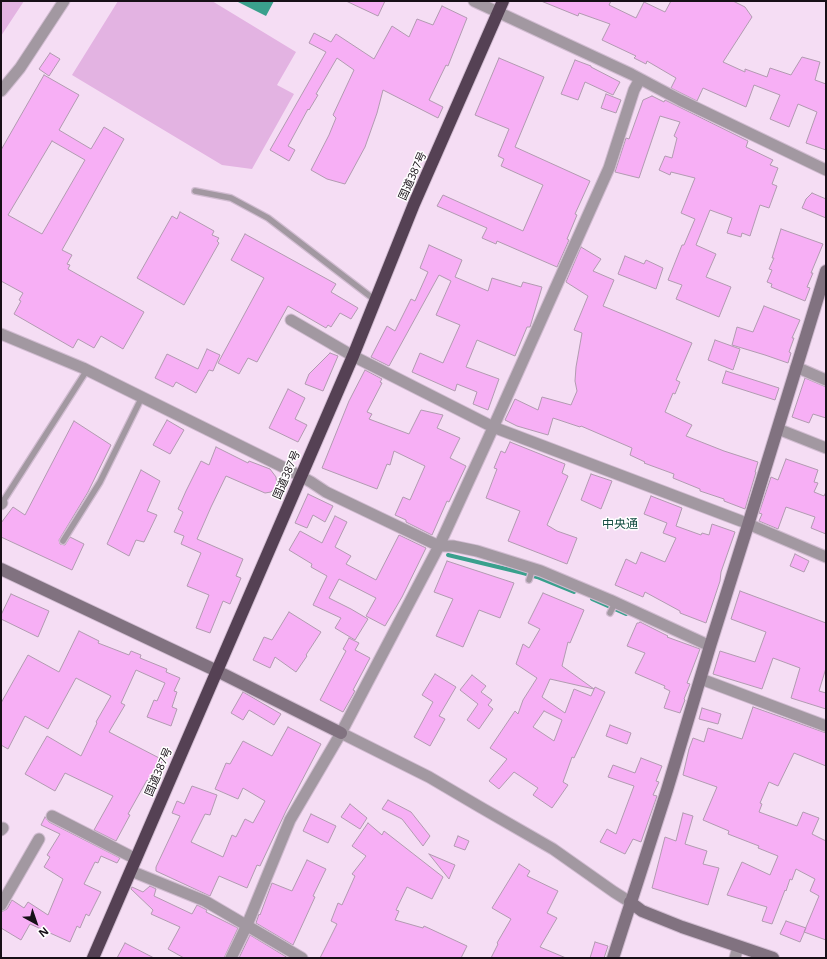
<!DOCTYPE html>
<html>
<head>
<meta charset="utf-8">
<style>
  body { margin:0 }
  #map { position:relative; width:827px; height:959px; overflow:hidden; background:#f5ddf4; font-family:"Open Sans",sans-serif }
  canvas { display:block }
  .frame { position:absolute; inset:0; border:2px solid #170f17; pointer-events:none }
  .north { position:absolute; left:16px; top:903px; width:40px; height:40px; -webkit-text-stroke:3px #fff; paint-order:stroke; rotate:140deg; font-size:11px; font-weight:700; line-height:16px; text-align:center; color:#170f17 }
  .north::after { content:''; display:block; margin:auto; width:14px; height:18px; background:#170f17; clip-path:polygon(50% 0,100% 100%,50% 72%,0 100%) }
</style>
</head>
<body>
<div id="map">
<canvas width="827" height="959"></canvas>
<div class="frame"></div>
<div class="north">N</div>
</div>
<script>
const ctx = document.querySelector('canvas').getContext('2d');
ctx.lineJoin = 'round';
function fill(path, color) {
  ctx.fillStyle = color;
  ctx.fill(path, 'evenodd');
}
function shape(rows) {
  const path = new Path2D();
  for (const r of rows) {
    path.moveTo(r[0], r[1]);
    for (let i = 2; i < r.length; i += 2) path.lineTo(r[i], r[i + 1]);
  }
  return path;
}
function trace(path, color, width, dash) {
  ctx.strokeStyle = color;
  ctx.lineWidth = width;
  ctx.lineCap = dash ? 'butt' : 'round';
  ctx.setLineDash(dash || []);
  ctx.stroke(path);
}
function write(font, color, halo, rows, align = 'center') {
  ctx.font = font + ' "Open Sans","Noto Sans JP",sans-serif';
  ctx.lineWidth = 3;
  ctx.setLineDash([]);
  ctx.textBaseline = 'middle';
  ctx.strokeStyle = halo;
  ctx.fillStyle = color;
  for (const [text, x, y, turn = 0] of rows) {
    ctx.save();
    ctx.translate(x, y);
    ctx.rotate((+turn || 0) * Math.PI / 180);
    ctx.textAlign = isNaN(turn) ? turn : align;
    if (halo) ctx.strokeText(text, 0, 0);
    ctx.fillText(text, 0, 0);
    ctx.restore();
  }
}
const green = shape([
  [1,1,24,1,1,36],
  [118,1,212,1,296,52,277,85,294,94,252,169,222,165,72,75]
]);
const water = shape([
  [236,1,274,1,266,16]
]);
const stream = shape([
  [448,555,523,573,537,577,574,592],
  [592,599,626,614]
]);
const building = shape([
  [346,1,385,1,378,16,346,1],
  [541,1,611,1,609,5,636,18,644,2,665,12,671,1,733,1,745,7,752,17,723,62,745,72,745,69,767,77,770,68,791,75,802,57,820,62,815,80,826,84,826,150,806,143,817,112,798,104,789,127,770,119,780,95,754,85,746,107,703,88,697,101,671,88,676,78,647,61,646,64,634,58,636,56,602,40,610,24,579,13,578,16,541,1],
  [442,6,467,18,448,66,446,65,429,100,443,107,438,118,383,90,377,113,365,147,345,184,327,179,311,170,329,135,336,118,333,115,354,70,337,58,316,94,318,95,309,110,308,109,288,146,295,150,289,161,270,150,326,52,309,43,314,33,331,42,336,34,374,59,392,26,409,37,417,19,433,25,442,6],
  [50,53,60,59,49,76,39,69,50,53],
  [499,58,544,77,515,147,590,181,575,214,577,215,567,239,569,240,557,267,497,241,496,244,482,238,487,228,437,206,443,195,523,231,543,185,501,166,504,159,498,156,509,129,475,115,499,58],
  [575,60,591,66,591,67,620,82,613,95,585,82,578,100,561,94,575,60],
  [44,75,79,95,59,130,91,149,104,127,124,139,62,250,72,255,67,264,70,265,68,269,144,312,123,349,101,336,94,348,78,339,73,348,14,314,21,301,19,300,23,293,1,281,1,150,44,75],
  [52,141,85,160,42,234,8,215,52,141],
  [606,94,621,100,616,113,601,108,606,94],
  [652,96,664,102,665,100,748,141,746,147,773,160,770,165,778,168,772,184,777,186,769,208,760,205,750,236,742,233,741,237,727,233,732,218,710,210,696,245,716,254,706,277,731,287,719,317,676,299,682,285,668,280,682,245,684,245,695,219,681,213,695,178,671,172,670,175,659,170,665,156,672,158,677,138,674,136,680,122,660,116,639,178,615,172,626,138,629,139,643,100,652,96],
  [812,193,826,199,826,218,802,208,806,199,812,193],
  [180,212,214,231,212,235,219,238,217,241,219,243,184,305,137,278,172,216,177,219,180,212],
  [781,229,823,244,811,273,813,273,807,287,810,288,805,301,771,287,772,284,767,282,772,270,769,269,774,258,772,258,781,229],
  [245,234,336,284,331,292,358,308,351,319,340,313,331,327,328,325,326,328,288,306,257,362,248,358,239,374,218,363,264,278,231,260,245,234],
  [429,245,462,260,455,277,488,291,492,278,521,287,523,282,542,287,530,327,527,327,515,356,477,340,466,367,499,379,488,410,473,404,477,392,457,384,455,391,412,372,420,353,443,363,460,325,436,315,451,281,439,275,389,366,371,357,387,326,395,331,411,299,415,301,428,272,420,268,429,245],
  [581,247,601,259,593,271,614,280,603,306,692,343,676,380,680,382,675,394,673,393,665,412,692,425,686,436,724,451,758,462,755,472,756,472,745,509,724,501,724,499,700,491,700,489,673,478,674,474,644,463,645,462,630,455,632,448,581,426,580,427,553,418,548,435,517,426,505,420,515,399,538,410,542,397,571,405,577,391,575,381,576,367,582,333,574,330,588,296,566,282,581,247],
  [625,256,644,264,646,260,663,268,656,289,618,274,625,256],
  [764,306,800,320,792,338,794,338,789,352,791,353,788,363,765,355,732,345,737,327,753,332,764,306],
  [715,340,740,349,733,370,708,360,715,340],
  [207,349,220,355,213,371,209,370,196,393,176,382,173,387,155,378,167,354,198,369,207,349],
  [330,353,338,356,323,391,305,384,309,374,330,353],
  [365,370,382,379,380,382,382,383,367,412,372,414,369,419,409,434,421,410,443,415,437,428,460,438,450,458,466,466,449,502,447,501,432,535,406,522,406,520,395,515,403,497,410,500,425,466,394,451,390,465,387,464,377,489,322,468,349,401,365,370],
  [726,371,779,388,775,400,722,383,726,371],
  [805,378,826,387,826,418,813,414,809,423,792,417,805,378],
  [288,389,305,398,295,419,307,425,298,442,269,428,288,389],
  [167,420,184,430,170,454,153,445,167,420],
  [74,421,111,445,88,492,59,540,60,544,65,545,70,537,84,544,72,570,1,537,1,523,13,507,25,515,74,421],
  [510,442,565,464,562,473,568,476,547,525,557,531,577,538,567,564,508,541,520,511,486,498,497,469,494,468,501,451,505,453,510,442],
  [216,447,248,463,249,461,270,469,276,477,277,486,271,492,265,493,226,476,211,507,197,539,243,559,236,576,241,578,230,604,223,601,210,633,196,628,209,595,187,586,201,553,181,544,184,536,174,532,183,512,178,509,186,491,201,461,209,465,216,447],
  [786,459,818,470,814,482,818,483,814,492,824,496,826,492,826,534,811,528,815,517,786,507,778,529,759,521,762,514,759,513,771,477,778,480,786,459],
  [141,470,160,481,147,511,157,515,144,542,136,540,129,556,107,544,141,470],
  [591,474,612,481,601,509,581,500,591,474],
  [308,494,333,506,325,522,313,515,307,528,295,523,308,494],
  [651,496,682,508,676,526,701,535,702,533,709,535,712,524,735,532,721,572,720,581,706,623,680,613,680,611,645,592,643,597,615,585,626,559,636,564,641,552,665,562,676,538,663,533,667,523,644,514,651,496],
  [335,516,347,522,335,547,351,556,346,564,376,580,399,535,426,548,402,597,385,626,366,616,376,598,339,579,329,598,351,609,368,619,355,640,335,628,341,618,313,605,327,576,311,567,312,564,289,550,300,531,322,543,335,516],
  [795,554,809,561,804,572,790,566,795,554],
  [447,561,514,583,500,618,479,610,463,647,436,636,453,599,434,592,447,561],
  [740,591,826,623,826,668,819,691,826,693,826,709,791,698,800,668,773,658,762,689,713,674,720,651,755,662,766,632,731,619,740,591],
  [543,593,584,610,570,643,568,642,562,666,594,689,550,679,542,697,565,713,574,689,591,696,595,687,605,692,574,758,572,757,563,782,568,785,552,808,533,795,538,788,514,772,499,789,489,781,507,759,490,748,515,711,518,714,523,700,537,678,516,664,523,644,529,648,540,629,528,623,543,593],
  [544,711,562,720,554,741,533,727,544,711],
  [11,594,49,611,38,637,1,619,1,615,11,594],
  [289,612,321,632,306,655,307,656,296,672,275,657,270,668,253,660,264,637,272,640,289,612],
  [640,622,668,636,667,637,700,649,687,683,690,684,684,699,685,700,680,713,664,708,670,691,664,688,665,686,635,673,645,653,627,646,637,623,639,623,640,622],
  [79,631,99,641,98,643,129,655,131,651,141,655,140,658,167,669,166,672,180,678,174,691,177,692,172,707,177,709,171,726,147,717,154,700,157,701,165,683,136,670,121,703,125,705,109,732,163,760,152,783,147,780,128,814,130,815,116,841,94,830,113,796,65,773,55,791,25,774,47,736,81,756,97,723,96,722,111,696,76,678,48,729,25,716,8,749,1,745,1,703,28,655,59,672,79,631],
  [349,638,359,643,355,650,370,658,353,690,355,691,343,712,320,700,346,651,343,649,349,638],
  [435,674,456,687,439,716,445,719,430,746,414,737,433,702,422,695,435,674],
  [472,675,486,686,481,692,492,700,488,705,493,709,479,729,467,720,478,704,460,690,472,675],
  [243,692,281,714,274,725,249,710,243,720,231,713,243,692],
  [753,707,826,733,826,766,794,753,778,786,769,782,760,803,762,804,759,812,797,826,803,812,819,818,812,834,826,841,826,940,804,932,819,896,810,891,815,879,796,869,792,880,790,879,786,891,785,890,772,924,762,921,767,907,727,895,742,862,770,875,778,856,758,848,759,846,728,834,729,831,703,820,717,787,683,775,689,749,693,738,704,742,708,728,742,739,753,707],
  [702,708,721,714,718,724,699,719,702,708],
  [610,725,631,733,627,744,606,736,610,725],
  [288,727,321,744,286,811,260,866,257,865,247,888,219,876,210,896,156,871,156,867,180,816,172,813,177,801,184,804,192,786,217,795,210,815,205,814,191,842,223,857,232,835,236,837,245,819,253,823,265,801,243,788,238,799,215,789,226,763,230,764,243,741,272,756,288,727],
  [641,758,662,766,656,781,659,782,653,795,657,796,641,842,633,839,625,854,600,842,607,829,616,834,634,786,608,777,613,765,635,773,641,758],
  [388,800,411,812,430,836,423,846,402,819,382,809,388,800],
  [350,804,367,818,360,829,341,817,350,804],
  [683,813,693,816,685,844,707,851,703,864,719,868,708,905,652,888,665,837,676,841,683,813],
  [311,814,336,826,328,843,303,831,311,814],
  [45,817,49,822,120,858,117,863,101,856,98,863,95,862,84,884,101,892,89,916,86,914,80,928,77,926,70,942,30,924,21,940,1,928,1,912,7,909,12,900,24,908,28,902,48,915,63,879,44,867,50,857,47,855,60,834,41,825,45,817],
  [368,823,382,835,384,831,443,877,432,899,407,887,396,910,399,911,395,920,423,928,424,926,467,946,461,958,320,958,337,924,331,921,338,903,342,905,355,876,352,874,366,856,352,846,368,823],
  [458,836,469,841,465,850,454,846,458,836],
  [429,854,455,865,449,879,429,854],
  [307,860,326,869,313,896,315,897,293,945,256,923,259,914,260,915,272,883,292,891,307,860],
  [519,864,530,871,527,876,558,891,547,913,557,918,540,947,566,958,491,958,498,944,497,943,511,919,492,908,519,864],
  [150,886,156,889,154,896,192,914,197,905,207,910,206,912,238,928,224,958,184,958,168,949,180,927,151,914,153,910,131,889,132,887,143,892,150,886],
  [786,921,806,928,800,942,780,934,786,921],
  [250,935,288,958,239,958,250,935],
  [595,942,608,946,604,958,590,958,595,942],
  [125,943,154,958,117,958,125,943]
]);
const lane = shape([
  [195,191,231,198,268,218,375,300],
  [2,503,87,370],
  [63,541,100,482,142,397],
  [529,580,533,568],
  [610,613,615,603]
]);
const street = shape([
  [474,1,631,74,680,100,826,170],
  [1,91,20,68,64,1],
  [291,320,353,356,493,427,741,521,826,557],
  [1,334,83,368,289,470,311,482,326,492,439,546,453,546,477,551,541,571,610,600,710,646],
  [796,367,826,380],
  [778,429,826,448],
  [1,504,2,503],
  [701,679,826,726],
  [341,733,429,777,480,807,553,849,614,892,630,902],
  [52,816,136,859],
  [1,830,3,828],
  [131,871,205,901,302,958],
  [1,905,39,839],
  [231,958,247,925,290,820,341,733,439,546,488,439,609,168,634,90,640,79],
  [735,958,738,947]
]);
const secondary = shape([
  [1,569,217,671,341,733],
  [630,902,642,911,682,927,773,958],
  [613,958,667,790,710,646,748,525,826,271]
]);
const highway = shape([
  [93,958,353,356,414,204,503,1]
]);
const streetNames = [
  ["国道387号",413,176,-66],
  ["国道387号",287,475,-67],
  ["国道387号",159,772,-67]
];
const neighbourhoodNames = [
  ["中央通",620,525]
];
fill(green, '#e3b3e2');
fill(water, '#3aa08d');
trace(stream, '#3aa08d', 4);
fill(building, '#f7aff5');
trace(building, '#b19ab0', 1);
trace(lane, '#d1bcd1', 8);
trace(street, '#d1bcd1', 13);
trace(secondary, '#d1bcd1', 14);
trace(highway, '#d1bcd1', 14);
trace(lane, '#a298a1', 5.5);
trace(street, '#a298a1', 11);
trace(secondary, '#817280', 12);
trace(highway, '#554154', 12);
write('11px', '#170f17', '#fff', streetNames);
write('12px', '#154d43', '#fff', neighbourhoodNames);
</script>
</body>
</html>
